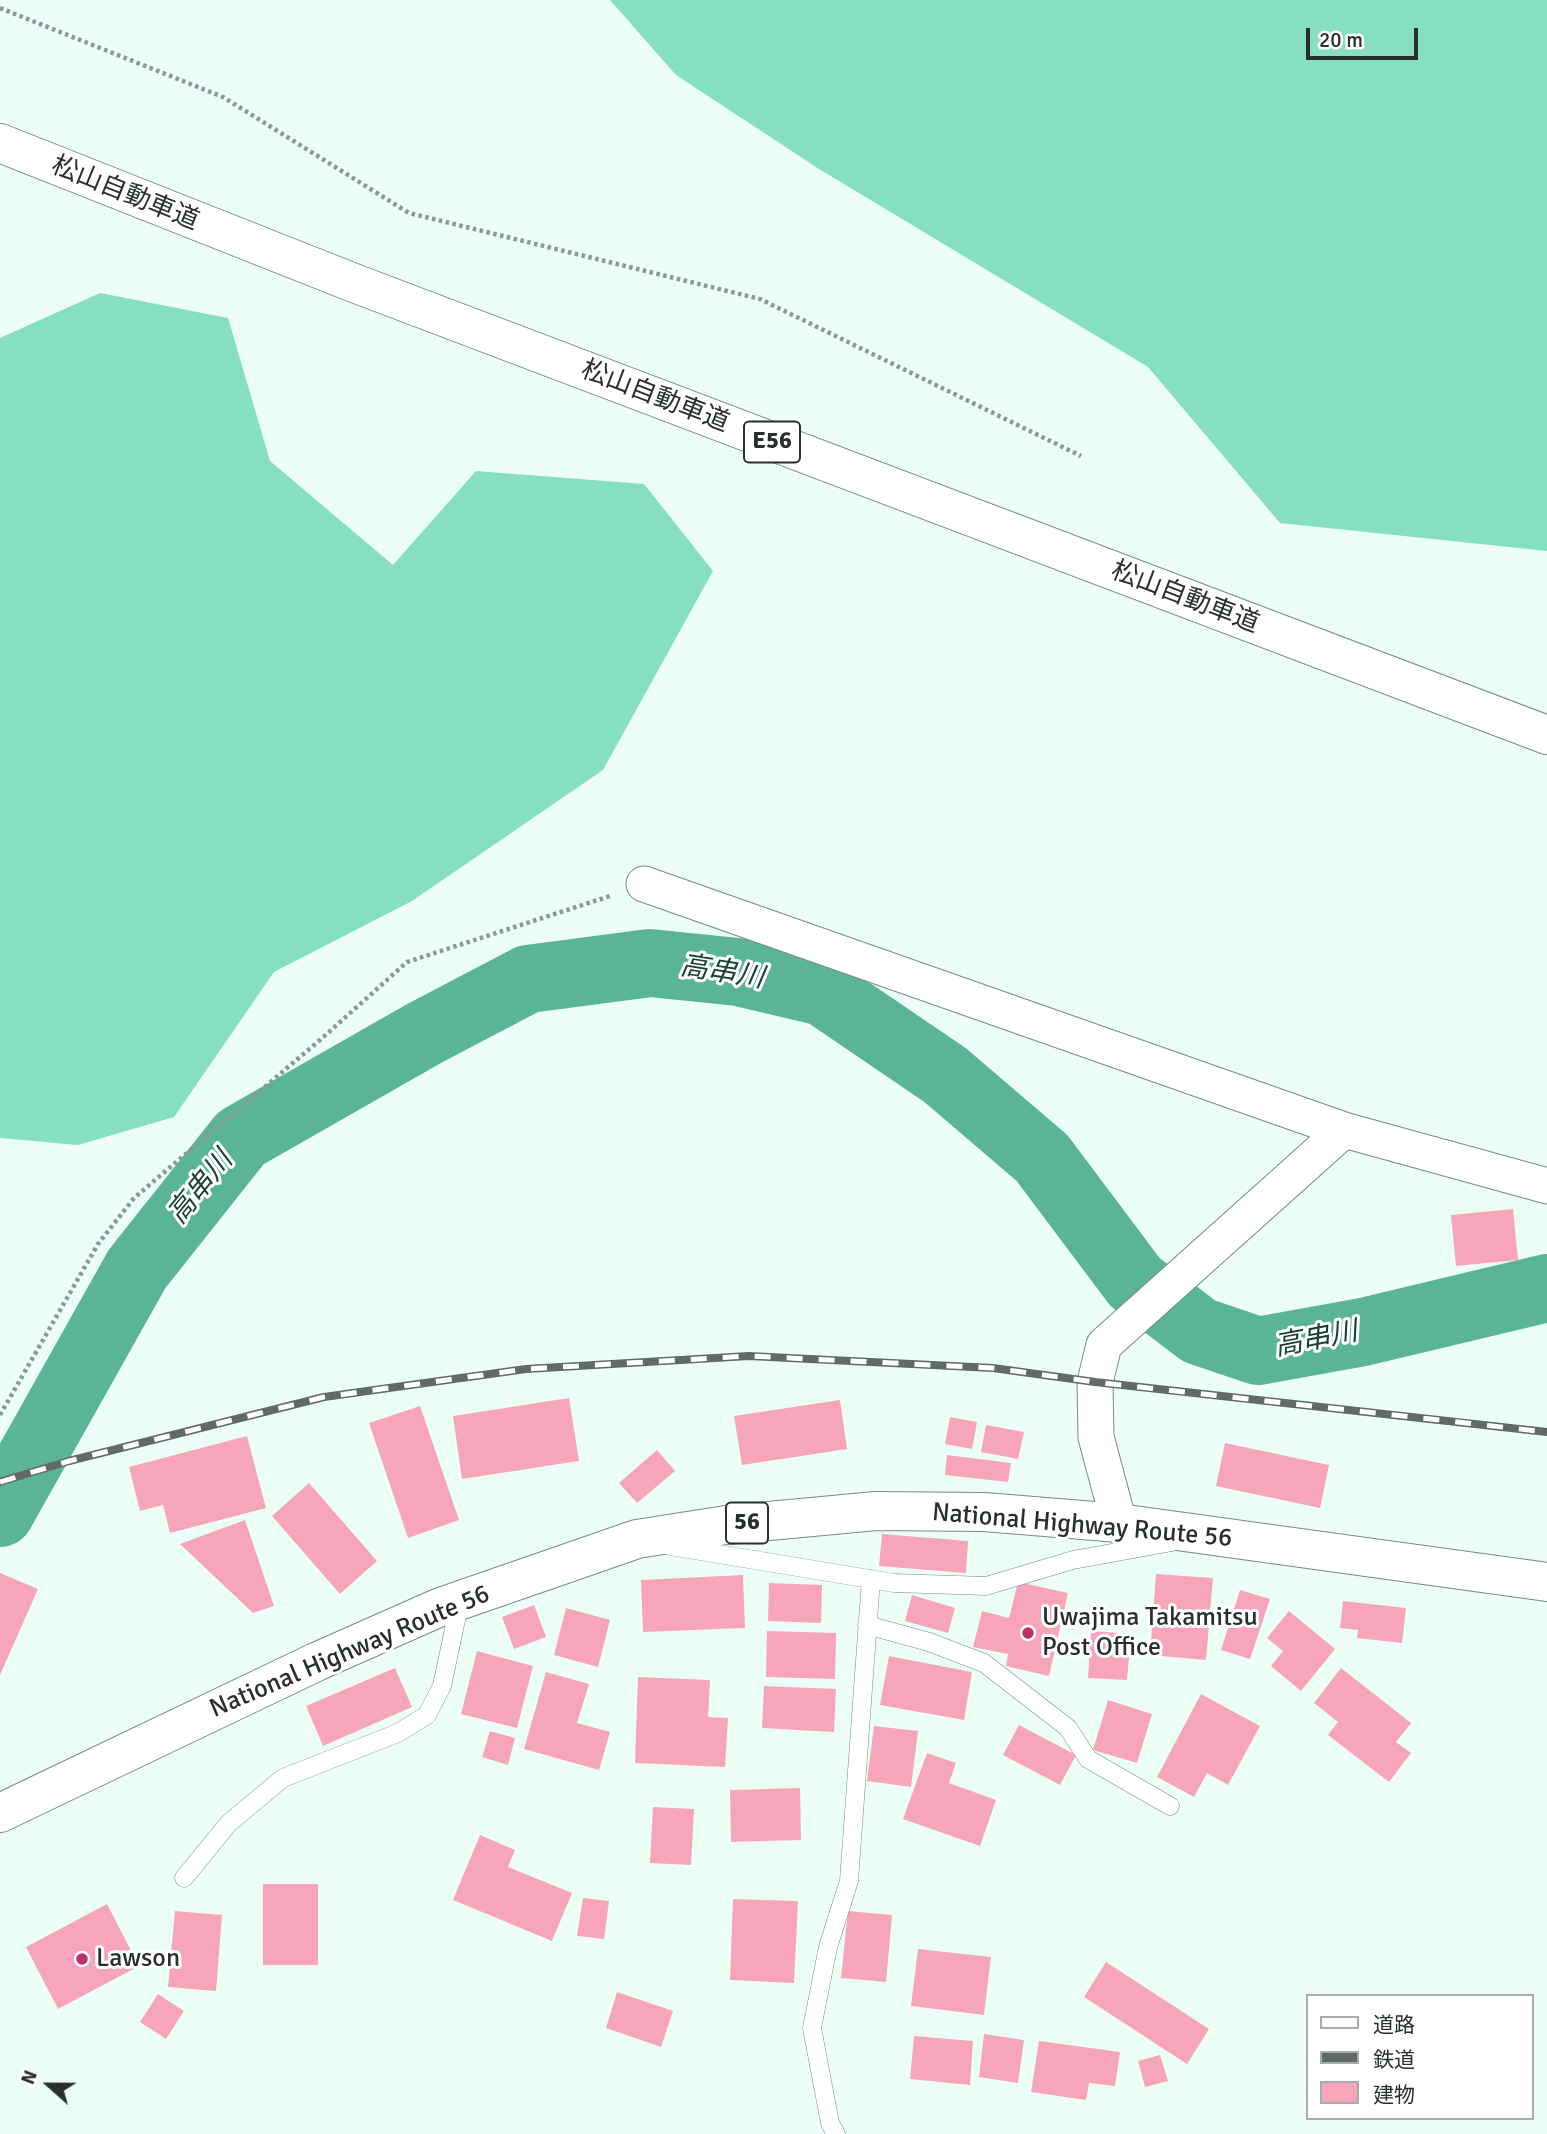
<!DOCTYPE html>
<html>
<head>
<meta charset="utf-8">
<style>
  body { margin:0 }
  #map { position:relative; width:1547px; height:2134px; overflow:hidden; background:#ebfff6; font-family:Signika,"Noto Sans JP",sans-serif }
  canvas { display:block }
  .legend { position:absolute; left:1306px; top:1994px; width:228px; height:126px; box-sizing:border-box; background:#fff; border:2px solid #a9acab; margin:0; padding:9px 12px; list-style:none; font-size:21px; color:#282f2c }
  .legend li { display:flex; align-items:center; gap:14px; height:35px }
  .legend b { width:35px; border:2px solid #a9acab }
  .north { position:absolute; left:14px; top:2050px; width:70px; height:70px; -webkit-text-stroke:5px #fff; paint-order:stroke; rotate:291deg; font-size:19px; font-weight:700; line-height:28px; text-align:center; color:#282f2c }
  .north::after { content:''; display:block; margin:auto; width:24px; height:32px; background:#282f2c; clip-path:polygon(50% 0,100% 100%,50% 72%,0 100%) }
  .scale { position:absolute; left:1306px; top:28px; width:112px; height:32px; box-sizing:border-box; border:4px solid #282f2c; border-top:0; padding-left:9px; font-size:21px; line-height:24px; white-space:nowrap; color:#282f2c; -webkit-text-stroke:5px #fff; paint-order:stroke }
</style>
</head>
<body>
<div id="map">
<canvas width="1547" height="2134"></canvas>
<ul class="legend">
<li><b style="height:9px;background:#fff"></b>道路</li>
<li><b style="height:9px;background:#606b66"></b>鉄道</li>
<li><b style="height:19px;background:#f7a5bc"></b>建物</li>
</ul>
<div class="north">N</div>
<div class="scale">20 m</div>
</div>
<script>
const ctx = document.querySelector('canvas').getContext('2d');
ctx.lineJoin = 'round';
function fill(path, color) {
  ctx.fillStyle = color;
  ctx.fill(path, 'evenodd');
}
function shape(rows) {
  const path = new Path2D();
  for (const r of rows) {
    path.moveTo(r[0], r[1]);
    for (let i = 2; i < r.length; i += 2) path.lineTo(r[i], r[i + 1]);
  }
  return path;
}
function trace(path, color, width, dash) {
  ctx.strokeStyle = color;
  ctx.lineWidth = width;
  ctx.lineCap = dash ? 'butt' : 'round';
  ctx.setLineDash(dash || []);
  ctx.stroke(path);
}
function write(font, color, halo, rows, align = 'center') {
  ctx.font = font + ' Signika,"Noto Sans JP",sans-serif';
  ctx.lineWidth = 6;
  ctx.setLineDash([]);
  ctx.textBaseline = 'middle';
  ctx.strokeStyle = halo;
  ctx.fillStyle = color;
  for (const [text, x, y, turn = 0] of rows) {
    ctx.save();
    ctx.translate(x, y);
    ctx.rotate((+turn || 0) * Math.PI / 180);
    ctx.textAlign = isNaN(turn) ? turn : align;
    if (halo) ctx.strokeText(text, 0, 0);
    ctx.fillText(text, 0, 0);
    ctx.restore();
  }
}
const forest = shape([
  [610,0,1547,0,1547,551,1280,523,1148,367,819,169,676,75],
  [100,293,228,318,270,461,393,565,476,471,644,484,713,571,603,770,412,901,274,972,174,1117,78,1145,0,1138,0,338]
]);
const river = shape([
  [0,1513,137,1269,241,1138,425,1033,528,979,650,963,738,972,823,992,945,1075,1042,1158,1135,1282,1199,1331,1258,1351,1363,1332,1547,1288]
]);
const building = shape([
  [1513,1209,1518,1260,1456,1266,1451,1215],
  [569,1398,579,1461,462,1479,453,1416],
  [840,1400,847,1449,742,1465,734,1416],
  [420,1406,459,1520,408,1538,369,1423],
  [950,1417,977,1422,972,1449,945,1444],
  [986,1425,1024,1432,1018,1459,981,1452],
  [247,1436,266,1508,170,1533,163,1505,140,1511,129,1467],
  [1225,1443,1329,1465,1320,1508,1216,1486],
  [657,1450,675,1471,637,1503,619,1483],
  [947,1455,1011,1463,1008,1482,945,1475],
  [309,1483,377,1561,340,1594,272,1516],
  [245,1520,274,1606,253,1613,180,1544],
  [882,1534,968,1541,966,1573,879,1566],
  [0,1573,38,1589,0,1675],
  [1156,1574,1213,1578,1206,1660,1150,1655],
  [743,1575,745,1628,643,1632,641,1580],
  [1018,1582,1068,1593,1049,1676,1006,1666,1008,1654,973,1647,982,1611,1009,1618],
  [769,1583,822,1585,821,1623,768,1621],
  [1240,1590,1270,1599,1250,1659,1221,1650],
  [912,1595,955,1608,948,1633,905,1621],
  [1343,1601,1406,1608,1402,1643,1357,1638,1358,1630,1340,1628],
  [534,1605,546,1637,514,1649,502,1617],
  [566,1608,610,1620,598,1667,554,1655],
  [1289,1611,1335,1649,1301,1691,1271,1666,1283,1651,1267,1638],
  [767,1631,836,1633,835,1679,766,1677],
  [1091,1631,1131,1634,1127,1680,1088,1678],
  [477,1651,533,1666,517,1728,461,1714],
  [889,1656,972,1672,964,1720,880,1705],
  [395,1668,412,1707,323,1746,306,1706],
  [1341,1668,1411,1723,1396,1742,1411,1753,1389,1782,1328,1735,1338,1722,1314,1703],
  [546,1672,589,1684,577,1723,610,1732,599,1770,524,1749],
  [638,1677,710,1680,708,1717,728,1718,725,1767,635,1763],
  [764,1686,836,1689,834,1732,762,1728],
  [1201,1694,1260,1726,1228,1785,1207,1773,1194,1797,1157,1777],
  [1108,1700,1152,1714,1137,1763,1093,1750],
  [1019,1725,1076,1755,1060,1785,1003,1755],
  [874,1726,918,1731,911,1787,867,1781],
  [490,1731,515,1738,508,1765,482,1757],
  [927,1753,956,1763,949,1783,996,1800,980,1846,903,1819],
  [800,1788,801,1840,731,1842,730,1790],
  [653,1807,694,1809,691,1865,650,1863],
  [480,1835,515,1850,508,1867,572,1893,552,1941,453,1900],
  [263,1884,318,1884,318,1965,263,1965],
  [583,1898,609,1901,604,1939,577,1936],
  [733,1899,798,1901,794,1983,730,1980],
  [107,1904,139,1966,58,2009,26,1947],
  [175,1911,222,1915,216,1991,168,1987],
  [848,1911,892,1915,886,1982,841,1978],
  [918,1949,991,1957,984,2015,911,2006],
  [1106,1962,1209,2029,1187,2064,1084,1997],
  [617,1992,673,2011,661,2047,606,2028],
  [158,1994,184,2011,166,2039,140,2022],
  [984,2034,1024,2040,1018,2083,979,2077],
  [914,2036,973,2041,970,2085,910,2079],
  [1039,2041,1120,2052,1115,2086,1089,2083,1086,2100,1031,2092],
  [1160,2055,1168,2081,1145,2087,1138,2061]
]);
const path = shape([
  [0,8,223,97,409,213,760,299,1081,456],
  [0,1415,98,1244,134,1198,320,1040,407,962,610,896]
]);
const service = shape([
  [670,1546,894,1583,986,1586,1073,1560,1172,1542],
  [867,1625,929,1642,984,1663,1068,1728,1088,1759,1170,1806],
  [184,1878,229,1823,283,1778,398,1733,427,1715,442,1686,460,1601],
  [836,2134,830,2123,812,2028,828,1947,849,1881,871,1579]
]);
const minor = shape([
  [644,884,1344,1130],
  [1119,1523,1096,1437,1095,1382,1104,1345,1344,1130,1547,1186]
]);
const trunk = shape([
  [0,1813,316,1662,438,1608,637,1539,726,1525,876,1511,984,1512,1119,1523,1547,1582]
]);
const motorway = shape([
  [0,143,354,283,1547,735]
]);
const rail = shape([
  [0,1482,69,1461,324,1397,526,1369,749,1356,993,1368,1095,1382,1547,1432]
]);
const markers = [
  [1028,1633,7,"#bc3168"],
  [82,1959,7,"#bc3168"]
];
const shields = [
  [772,442,56],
  [747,1523,42]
];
const shieldNames = [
  ["E56",772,442],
  ["56",747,1523]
];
const streetNames = [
  ["松山自動車道",125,194,22],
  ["松山自動車道",655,397,21],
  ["松山自動車道",1185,598,21],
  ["National Highway Route 56",1082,1526,5],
  ["National Highway Route 56",350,1652,-23]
];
const poiNames = [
  ["Uwajima Takamitsu",1042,1618],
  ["Post Office",1042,1648],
  ["Lawson",96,1959]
];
const waterNames = [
  ["高串川",722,973,9],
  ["高串川",201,1188,-51],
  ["高串川",1316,1340,-11]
];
fill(forest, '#86e0bf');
trace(river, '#5ab595', 68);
fill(building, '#f7a5bc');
trace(service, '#788a82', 19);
trace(minor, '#788a82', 37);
trace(trunk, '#788a82', 40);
trace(motorway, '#788a82', 40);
trace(path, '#8c9993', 4.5, [3.5, 3.5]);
trace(service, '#fff', 18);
trace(minor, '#fff', 35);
trace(trunk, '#fff', 38);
trace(motorway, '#fff', 38);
trace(rail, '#606b66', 8);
trace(rail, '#fff', 5, [16]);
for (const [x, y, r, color] of markers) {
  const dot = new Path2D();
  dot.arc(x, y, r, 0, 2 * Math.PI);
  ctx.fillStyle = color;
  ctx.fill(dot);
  trace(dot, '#fff', 2.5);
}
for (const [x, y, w] of shields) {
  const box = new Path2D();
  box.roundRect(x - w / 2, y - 20.5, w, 41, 5);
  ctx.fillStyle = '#fff';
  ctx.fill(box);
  trace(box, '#282f2c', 2);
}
write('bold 24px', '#282f2c', null, shieldNames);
write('26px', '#282f2c', '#fff', streetNames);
write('26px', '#282f2c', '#fff', poiNames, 'left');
write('italic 28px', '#184033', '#fff', waterNames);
</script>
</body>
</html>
